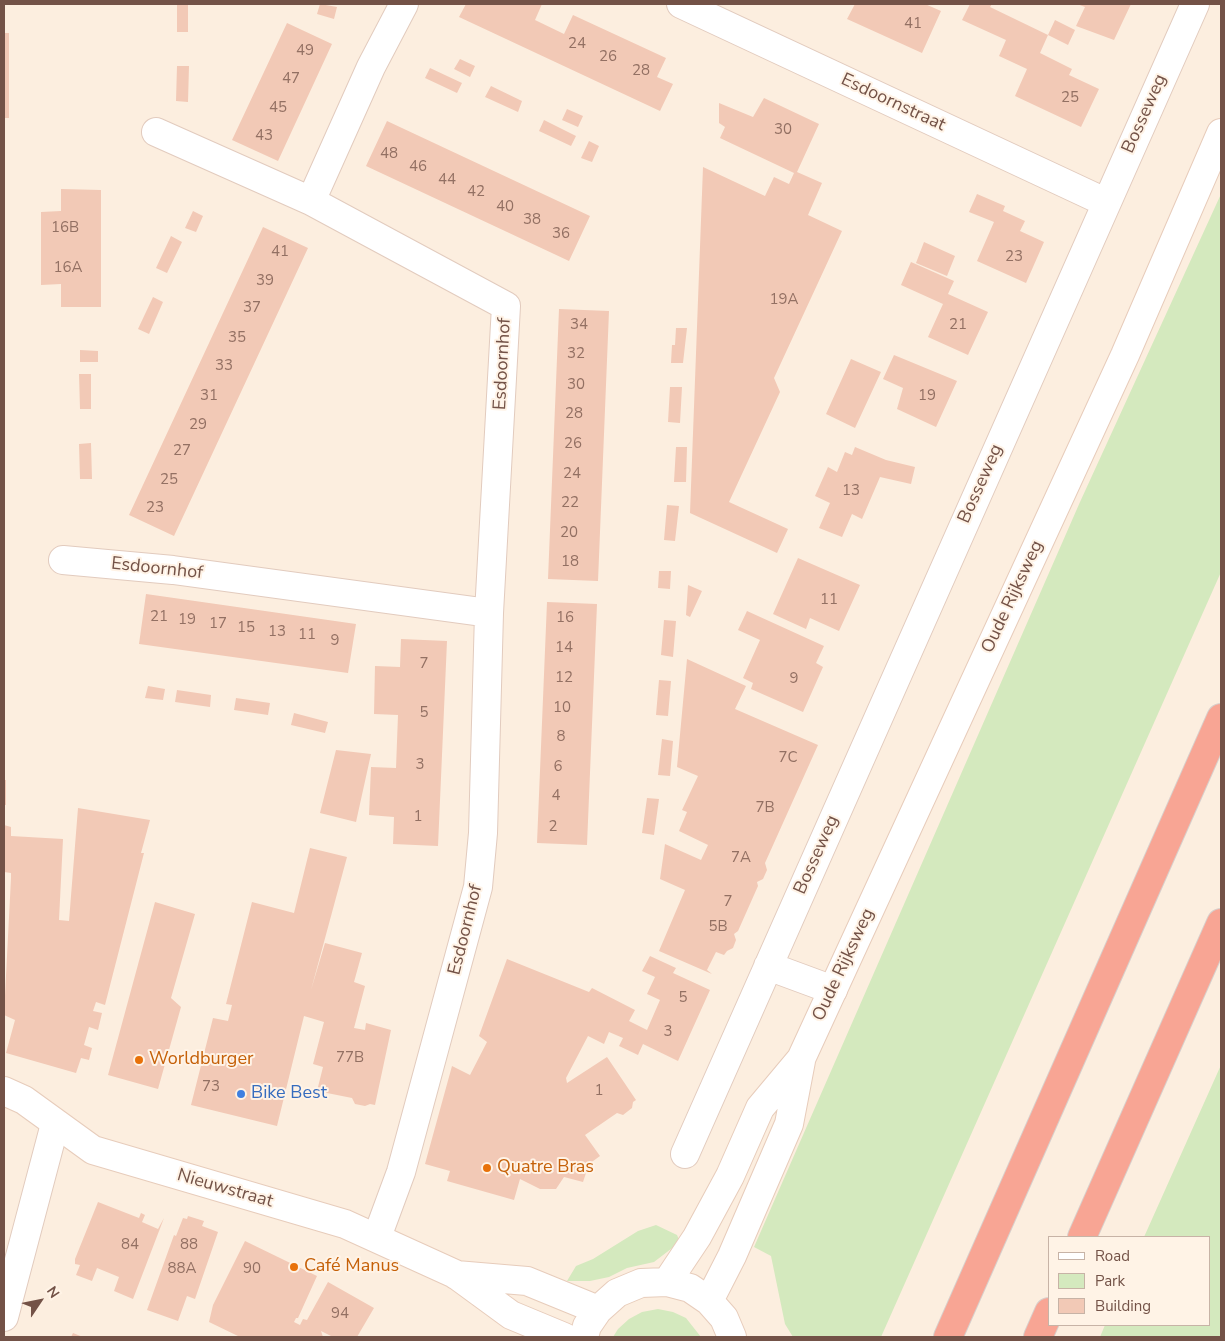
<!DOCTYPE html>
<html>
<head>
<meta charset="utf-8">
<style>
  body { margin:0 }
  #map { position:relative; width:1225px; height:1341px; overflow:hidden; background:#fceedf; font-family:"Nunito Sans",sans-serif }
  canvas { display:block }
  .frame { position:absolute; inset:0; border:5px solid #735247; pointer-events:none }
  .legend { position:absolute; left:1048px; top:1236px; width:162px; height:90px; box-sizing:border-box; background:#fff3e6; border:1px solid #c7b3a6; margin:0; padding:6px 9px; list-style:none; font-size:15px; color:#735247 }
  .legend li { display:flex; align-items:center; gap:10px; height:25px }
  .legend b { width:25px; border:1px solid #c7b3a6 }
  .north { position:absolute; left:15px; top:1276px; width:50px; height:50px; -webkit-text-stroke:4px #fff3e6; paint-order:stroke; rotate:56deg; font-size:14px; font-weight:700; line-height:20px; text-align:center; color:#735247 }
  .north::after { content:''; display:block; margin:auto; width:18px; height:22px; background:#735247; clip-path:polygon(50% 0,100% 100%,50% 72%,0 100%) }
</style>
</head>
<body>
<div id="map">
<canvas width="1225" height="1341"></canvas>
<div class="frame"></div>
<ul class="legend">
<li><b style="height:6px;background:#fff"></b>Road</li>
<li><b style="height:14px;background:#d4e9be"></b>Park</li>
<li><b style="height:14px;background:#f2c9b6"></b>Building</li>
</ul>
<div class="north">N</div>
</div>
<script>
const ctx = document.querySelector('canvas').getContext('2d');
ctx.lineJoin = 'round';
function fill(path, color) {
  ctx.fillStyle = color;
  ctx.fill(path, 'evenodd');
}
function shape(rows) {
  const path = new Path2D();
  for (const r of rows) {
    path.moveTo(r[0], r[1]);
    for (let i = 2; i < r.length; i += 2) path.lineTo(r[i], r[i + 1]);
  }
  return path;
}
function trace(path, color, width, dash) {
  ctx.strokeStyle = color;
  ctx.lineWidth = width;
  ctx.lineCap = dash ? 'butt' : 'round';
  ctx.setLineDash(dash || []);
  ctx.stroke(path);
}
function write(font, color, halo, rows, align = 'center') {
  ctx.font = font + ' "Nunito Sans",sans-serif';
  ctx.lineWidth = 4;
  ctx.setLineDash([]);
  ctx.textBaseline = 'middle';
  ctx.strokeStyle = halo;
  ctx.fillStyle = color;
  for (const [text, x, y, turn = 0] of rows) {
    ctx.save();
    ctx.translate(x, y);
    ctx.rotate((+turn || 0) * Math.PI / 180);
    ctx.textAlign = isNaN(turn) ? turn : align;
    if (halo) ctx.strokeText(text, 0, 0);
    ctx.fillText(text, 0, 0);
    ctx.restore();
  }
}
const green = shape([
  [1221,194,1221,572,881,1337,793,1337,785,1324,771,1256,754,1247,1080,502],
  [1221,1065,1221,1337,1100,1337,1105,1325,1209,1325,1209,1237,1144,1237],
  [656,1225,677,1235,680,1242,654,1262,627,1268,609,1277,590,1281,567,1281,576,1266,593,1259,638,1231],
  [658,1309,673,1312,686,1318,701,1337,613,1337,618,1329,629,1319,642,1312]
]);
const building = shape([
  [177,4,188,4,188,32,177,32],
  [320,4,337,7,334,19,317,14],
  [466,4,542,4,535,20,564,34,573,15,666,58,657,77,673,84,660,111,459,17],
  [855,4,925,4,941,11,922,53,847,19],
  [970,4,992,4,990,7,1048,35,1040,53,1072,69,1069,75,1099,89,1081,127,1015,96,1027,69,999,56,1006,40,962,20],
  [1077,4,1131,4,1114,40,1076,26,1085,7],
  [1055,20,1075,30,1068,45,1048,35],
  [287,23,332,44,278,161,232,140],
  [4,33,9,33,9,118,4,118],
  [460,59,475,66,470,77,454,69],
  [177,66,189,66,188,102,176,101],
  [430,68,462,83,457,93,425,78],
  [491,86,522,101,518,112,485,97],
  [764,98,819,124,797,172,822,183,808,215,842,231,774,378,780,392,729,502,788,529,777,553,690,513,703,167,765,196,774,177,789,184,794,173,720,138,725,127,719,123,719,103,753,117],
  [567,109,583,116,578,127,562,120],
  [544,120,576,136,571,146,539,131],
  [387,121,590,216,569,261,366,166],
  [589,141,599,146,592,162,581,158],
  [61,189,101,190,101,307,61,307,61,284,41,285,41,212,61,211],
  [977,194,1005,206,1003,211,1025,221,1020,231,1044,242,1026,283,977,261,994,222,969,212],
  [193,211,203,216,196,232,185,228],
  [263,227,308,248,174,536,129,515],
  [171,236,182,242,167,273,156,268],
  [924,242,955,256,947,276,916,263],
  [911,262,954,281,948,294,988,312,968,355,928,337,943,304,901,285],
  [153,297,163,302,149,334,138,329],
  [559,309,609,311,598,581,548,579],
  [676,328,687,328,683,363,671,363,672,345,675,345],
  [80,350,98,351,98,362,80,362],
  [894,355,957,381,936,427,897,409,903,388,883,379],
  [851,359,881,372,855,428,826,414],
  [79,374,91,374,91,409,80,409],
  [670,387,682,387,680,423,668,422],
  [91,443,92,479,80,479,79,444],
  [676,447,687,447,686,482,674,482],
  [855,447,886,460,915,467,911,484,880,477,862,519,852,514,842,537,819,528,830,503,815,496,828,467,837,472,845,452,852,455],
  [667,505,679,506,675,541,664,540],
  [798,558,860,585,839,631,810,618,806,629,773,614],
  [659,571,671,571,670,589,658,588],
  [688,585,702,591,690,617,686,615],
  [146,594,356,624,348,673,139,644],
  [547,602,597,604,587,845,537,843],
  [747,611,824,646,816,663,823,667,803,712,751,689,753,683,743,678,760,640,738,630],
  [664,620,676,621,673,657,661,655],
  [401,639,447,641,438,846,393,844,394,817,369,815,371,767,396,768,398,715,374,714,375,666,400,667],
  [687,659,746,686,735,709,818,745,765,863,767,870,763,879,757,882,758,886,738,931,734,934,736,940,733,948,727,951,724,955,716,952,707,970,712,974,659,951,685,890,660,879,665,844,701,860,708,845,679,831,687,812,682,810,698,776,677,767],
  [659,680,671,681,668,716,656,715],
  [148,686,165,689,163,700,145,698],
  [177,690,211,695,210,707,175,702],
  [236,698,270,703,268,715,234,710],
  [294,713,328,722,325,733,291,725],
  [662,739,673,741,670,776,658,775],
  [336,750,371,754,356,822,320,813],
  [4,780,6,780,6,805,4,805],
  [647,798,659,799,654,835,642,833],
  [78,808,150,820,141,853,144,853,105,1005,96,1002,93,1011,102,1013,98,1030,89,1027,84,1045,92,1048,89,1060,81,1058,76,1073,6,1053,15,1020,4,1015,11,878,11,873,4,872,4,825,11,827,11,836,63,839,59,920,69,921],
  [310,848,347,857,311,990,325,943,362,953,354,982,365,986,354,1028,365,1030,366,1023,391,1030,375,1105,370,1104,365,1106,355,1104,352,1098,317,1091,323,1067,313,1064,324,1022,304,1016,277,1126,191,1105,213,1018,228,1021,232,1005,226,1004,252,902,294,913],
  [155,902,195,914,171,998,181,1007,158,1089,108,1075],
  [650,956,676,968,673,973,710,990,678,1061,643,1044,638,1055,619,1046,623,1038,609,1032,604,1044,588,1036,566,1078,567,1083,607,1057,636,1100,633,1102,632,1108,623,1115,617,1113,585,1135,600,1156,589,1164,583,1182,564,1177,556,1189,540,1189,520,1179,514,1200,447,1181,450,1171,425,1164,452,1066,470,1075,487,1042,479,1036,507,959,589,992,592,988,635,1010,629,1021,647,1030,660,1000,647,994,655,977,642,971],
  [98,1202,139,1218,141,1213,145,1215,142,1222,158,1229,164,1218,133,1299,114,1291,119,1277,97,1268,92,1281,76,1275,80,1265,75,1264,75,1259],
  [188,1216,204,1221,202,1226,218,1232,195,1299,187,1296,178,1321,147,1310,174,1235,176,1236,183,1218,187,1219],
  [245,1241,317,1276,298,1318,296,1318,294,1322,300,1325,303,1319,307,1320,328,1282,374,1308,357,1337,333,1337,321,1331,323,1337,240,1337,209,1322,213,1305],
  [73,1333,83,1337,71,1337]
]);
const street = shape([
  [681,4,1105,202],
  [156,132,311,201,371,67,404,4],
  [311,201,506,306,489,613,483,833,478,887,401,1172,377,1237],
  [63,560,173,570,489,613],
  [768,966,833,990],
  [685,1154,1195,4],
  [4,1317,55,1124]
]);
const secondary = shape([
  [4,1091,24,1100,93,1150,345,1224,455,1274,511,1315,564,1337],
  [456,1275,527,1281,598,1310],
  [667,1282,697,1237,730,1176,760,1108,801,1059,1125,355,1221,133],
  [709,1301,732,1256,789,1124,801,1061],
  [584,1337,587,1326,598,1310,617,1293,641,1283,667,1282,690,1288,709,1301,724,1318,732,1337]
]);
const highway = shape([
  [1082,1237,1221,923],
  [948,1337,1221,718],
  [1038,1337,1049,1312]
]);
const markers = [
  [139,1060,5,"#e8710a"],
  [241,1094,5,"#3f7fe0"],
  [487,1168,5,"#e8710a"],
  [294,1267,5,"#e8710a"]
];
const numberNames = [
  ["41",913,24],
  ["24",577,44],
  ["49",305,51],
  ["26",608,57],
  ["28",641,71],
  ["47",291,79],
  ["25",1070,98],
  ["45",278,108],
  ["30",783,130],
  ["43",264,136],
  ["48",389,154],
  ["46",418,167],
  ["44",447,180],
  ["42",476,192],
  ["40",505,207],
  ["38",532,220],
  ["16B",65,228],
  ["36",561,234],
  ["41",280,252],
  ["23",1014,257],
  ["16A",68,268],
  ["39",265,281],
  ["19A",784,300],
  ["37",252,308],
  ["34",579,325],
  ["21",958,325],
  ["35",237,338],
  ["32",576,354],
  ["33",224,366],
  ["30",576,385],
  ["31",209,396],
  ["19",927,396],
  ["28",574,414],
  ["29",198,425],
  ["26",573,444],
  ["27",182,451],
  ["24",572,474],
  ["25",169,480],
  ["13",851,491],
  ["22",570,503],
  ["23",155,508],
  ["20",569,533],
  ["18",570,562],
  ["11",829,600],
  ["21",159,617],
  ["16",565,618],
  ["19",187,620],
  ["17",218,624],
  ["15",246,628],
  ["13",277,632],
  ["11",307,635],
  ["9",335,641],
  ["14",564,648],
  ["7",424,664],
  ["12",564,678],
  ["9",794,679],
  ["10",562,708],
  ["5",424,713],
  ["8",561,737],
  ["7C",788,758],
  ["3",420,765],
  ["6",558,767],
  ["4",556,796],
  ["7B",765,808],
  ["1",418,817],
  ["2",553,827],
  ["7A",741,858],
  ["7",728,902],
  ["5B",718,927],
  ["5",683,998],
  ["3",668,1032],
  ["77B",350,1058],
  ["73",211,1087],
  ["1",599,1091],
  ["84",130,1245],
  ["88",189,1245],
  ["88A",182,1269],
  ["90",252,1269],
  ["94",340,1314]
];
const streetNames = [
  ["Esdoornstraat",893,103,25],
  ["Bosseweg",1145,114,-66],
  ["Esdoornhof",503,364,-87],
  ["Bosseweg",981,484,-66],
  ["Esdoornhof",157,569,6],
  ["Oude Rijksweg",1013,597,-65],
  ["Bosseweg",817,855,-66],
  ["Esdoornhof",466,930,-76],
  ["Oude Rijksweg",844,965,-65],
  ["Nieuwstraat",225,1189,16]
];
const foodNames = [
  ["Worldburger",149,1060],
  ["Quatre Bras",497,1168],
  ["Café Manus",304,1267]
];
const shopNames = [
  ["Bike Best",251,1094]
];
fill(green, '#d4e9be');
fill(building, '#f2c9b6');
trace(street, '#e2cbbe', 30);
trace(secondary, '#e7ccbb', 30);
trace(highway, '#d8cfcb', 30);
trace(street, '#fff', 28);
trace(secondary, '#fff', 28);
trace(highway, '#f8a594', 28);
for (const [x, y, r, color] of markers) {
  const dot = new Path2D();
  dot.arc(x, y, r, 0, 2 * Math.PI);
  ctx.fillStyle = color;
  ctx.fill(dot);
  trace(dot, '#fff3e6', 2);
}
write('15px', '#937063', null, numberNames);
write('18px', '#735247', '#fff3e6', streetNames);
write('18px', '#c56008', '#fff3e6', foodNames, 'left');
write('18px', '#366cbe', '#fff3e6', shopNames, 'left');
</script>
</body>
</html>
